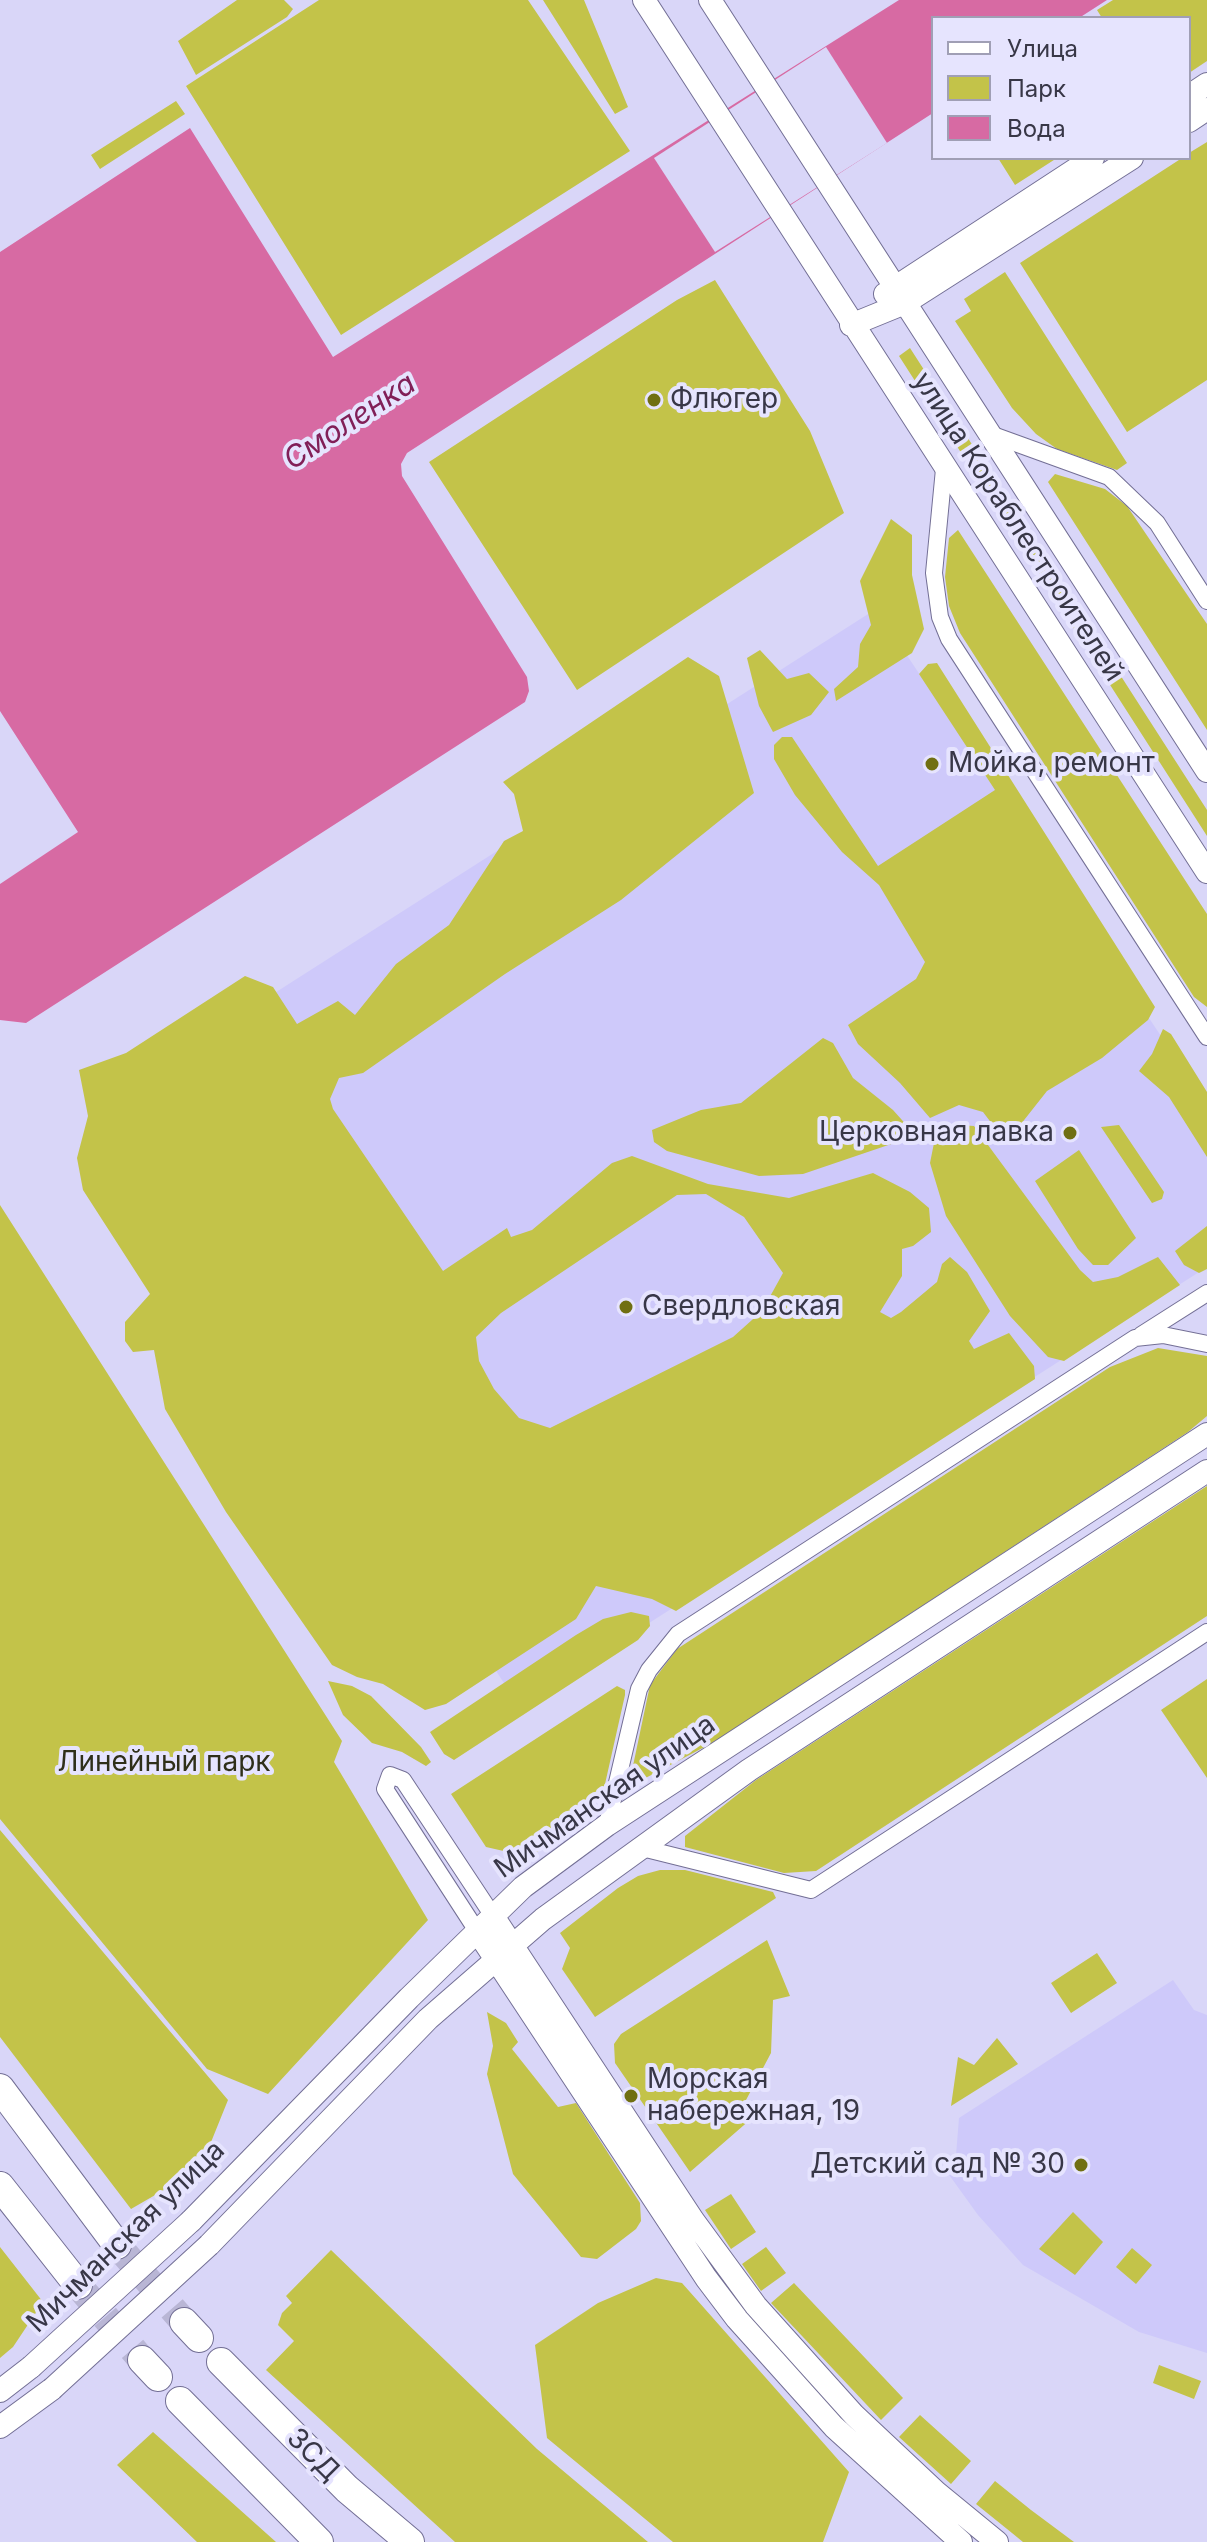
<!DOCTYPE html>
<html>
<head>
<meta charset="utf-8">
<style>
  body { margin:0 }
  #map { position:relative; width:1207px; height:2542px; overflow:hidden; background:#d9d6f8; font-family:Inter,sans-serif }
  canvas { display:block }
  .legend { position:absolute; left:931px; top:16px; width:260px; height:144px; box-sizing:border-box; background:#e6e4fe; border:2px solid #a09fb5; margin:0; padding:10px 14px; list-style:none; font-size:24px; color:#383747 }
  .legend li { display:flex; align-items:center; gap:16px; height:40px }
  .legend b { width:40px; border:2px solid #a09fb5 }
</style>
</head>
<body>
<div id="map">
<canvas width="1207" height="2542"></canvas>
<ul class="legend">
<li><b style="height:10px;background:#fff"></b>Улица</li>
<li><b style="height:22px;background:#c3c349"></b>Парк</li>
<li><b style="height:22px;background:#d76aa3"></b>Вода</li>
</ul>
</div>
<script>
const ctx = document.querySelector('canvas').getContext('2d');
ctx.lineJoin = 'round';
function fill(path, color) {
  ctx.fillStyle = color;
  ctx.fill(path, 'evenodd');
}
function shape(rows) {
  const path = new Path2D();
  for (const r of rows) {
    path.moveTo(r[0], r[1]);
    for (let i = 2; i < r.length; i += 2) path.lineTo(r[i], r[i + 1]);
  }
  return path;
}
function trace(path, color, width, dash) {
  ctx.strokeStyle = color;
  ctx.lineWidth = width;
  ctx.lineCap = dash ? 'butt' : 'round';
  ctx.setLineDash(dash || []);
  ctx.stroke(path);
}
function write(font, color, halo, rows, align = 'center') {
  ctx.font = font + ' Inter,sans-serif';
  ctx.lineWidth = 8;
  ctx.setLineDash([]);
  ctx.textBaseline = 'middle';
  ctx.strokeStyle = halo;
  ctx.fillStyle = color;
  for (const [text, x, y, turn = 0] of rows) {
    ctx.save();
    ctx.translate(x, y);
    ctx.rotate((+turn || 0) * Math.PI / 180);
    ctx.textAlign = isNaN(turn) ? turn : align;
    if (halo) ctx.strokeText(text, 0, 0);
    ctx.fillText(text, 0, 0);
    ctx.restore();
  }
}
const built = shape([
  [876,609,1207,1105,1207,1267,519,1706,118,1093],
  [1173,1980,1194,2010,1207,2015,1207,2353,1139,2332,1023,2265,978,2215,947,2172,955,2168,959,2118]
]);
const green = shape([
  [237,0,284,0,293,9,287,17,196,75,178,41],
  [319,0,528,0,630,151,341,335,186,86],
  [543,0,584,0,628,107,615,114],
  [1113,0,1207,0,1207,61,1189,73,1189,18,1102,18,1097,10],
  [176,101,185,114,100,169,91,155],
  [1207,142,1207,380,1127,432,1020,263,1182,158,1189,158,1189,153],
  [998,158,1057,158,1015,185],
  [1005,272,1127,463,1117,470,1057,449,1036,434,1012,408,955,321,971,311,964,299],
  [715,280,810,431,844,513,577,690,429,462,677,300],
  [910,348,1207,810,1207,836,899,356],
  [1055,474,1105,489,1127,506,1207,624,1207,730,1048,482],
  [891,519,912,535,912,575,924,629,912,653,836,701,834,689,858,667,860,644,871,625,860,581],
  [958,530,1207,914,1207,1007,1194,997,960,633,949,606,945,577,949,538],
  [760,650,787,679,809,673,829,692,811,715,773,732,759,706,747,658],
  [688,657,719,676,754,793,621,900,505,974,363,1073,339,1078,330,1099,333,1109,443,1271,507,1228,511,1237,532,1230,612,1163,632,1156,708,1184,789,1198,873,1173,910,1192,929,1208,931,1232,913,1246,902,1249,902,1276,880,1312,891,1318,901,1312,937,1282,942,1264,950,1257,967,1272,990,1311,969,1341,974,1349,1009,1333,1034,1366,1035,1379,676,1611,652,1599,596,1586,576,1619,446,1704,425,1710,383,1684,357,1677,332,1665,226,1512,165,1409,154,1350,133,1352,125,1341,125,1322,150,1294,83,1190,77,1158,88,1116,79,1070,126,1053,245,976,273,987,297,1024,338,1001,355,1015,396,964,449,925,504,841,523,831,514,794,503,782],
  [706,1194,744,1217,783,1273,762,1311,733,1337,550,1428,519,1418,494,1389,479,1361,476,1337,501,1313,677,1195],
  [937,663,1155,1007,1148,1020,1102,1058,1047,1091,1017,1129,1002,1137,983,1112,959,1105,930,1118,900,1083,858,1044,848,1025,916,979,925,962,879,885,842,852,795,795,774,759,774,745,782,737,792,737,878,866,995,790,919,674,928,664],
  [1163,1029,1171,1034,1207,1092,1207,1157,1169,1097,1139,1071,1152,1054],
  [823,1038,833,1043,853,1078,893,1110,910,1129,906,1139,803,1174,759,1176,667,1151,654,1142,652,1130,701,1110,741,1103],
  [960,1125,974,1126,1080,1270,1093,1282,1118,1277,1158,1257,1180,1285,1064,1361,1048,1357,1010,1316,946,1216,930,1163,935,1138],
  [1119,1125,1164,1192,1162,1199,1152,1203,1101,1127],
  [1079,1150,1136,1238,1108,1265,1093,1265,1078,1249,1035,1181],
  [0,1205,342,1741,334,1762,428,1920,268,2094,207,2069,0,1819],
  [1207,1226,1207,1269,1199,1273,1184,1265,1175,1251],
  [1158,1348,1207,1356,1207,1416,1188,1432,716,1741,636,1783,630,1780,650,1685,677,1649,1110,1367],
  [1207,1486,1207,1616,816,1871,784,1873,685,1847,685,1836,756,1780],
  [631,1612,649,1616,650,1626,638,1640,454,1760,444,1754,430,1732,576,1635,603,1619],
  [1207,1679,1207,1778,1161,1710],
  [328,1681,352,1686,371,1696,421,1747,431,1762,426,1766,402,1752,372,1743,343,1715],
  [617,1686,625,1690,625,1695,605,1784,591,1810,518,1867,508,1852,486,1847,451,1794],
  [0,1830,228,2100,205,2157,188,2176,131,2209,0,2037],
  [660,1870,685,1870,773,1892,776,1898,595,2017,562,1969,570,1948,560,1933,618,1888,638,1876],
  [767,1940,790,1996,773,2000,771,2053,746,2100,759,2112,690,2172,615,2063,614,2044,621,2034],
  [1097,1953,1117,1983,1071,2013,1051,1983],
  [487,2012,506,2023,518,2042,512,2049,558,2107,576,2103,640,2203,641,2221,636,2229,597,2259,581,2257,513,2174,487,2074,493,2046],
  [997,2038,1018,2064,951,2106,958,2057,974,2065],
  [731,2194,756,2232,731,2249,705,2210],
  [1073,2212,1103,2242,1075,2275,1039,2249],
  [0,2247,43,2302,13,2347,0,2358],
  [766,2247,786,2273,761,2291,742,2264],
  [1132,2248,1152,2265,1136,2284,1116,2267],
  [331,2250,537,2449,648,2542,455,2542,266,2370,294,2341,278,2325,282,2313,292,2303,286,2296],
  [656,2278,682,2283,849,2472,823,2542,673,2542,547,2438,535,2345,598,2303],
  [794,2283,903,2398,881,2420,771,2303],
  [1159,2365,1201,2381,1194,2399,1153,2383],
  [920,2415,971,2461,951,2484,899,2437],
  [153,2432,276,2542,197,2542,117,2465],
  [995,2481,1031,2510,1074,2542,1023,2542,1012,2533,976,2504]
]);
const water = shape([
  [899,0,1107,0,1079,18,933,18,933,113,407,453,401,464,402,476,527,677,529,691,525,702,26,1023,0,1020,0,884,78,832,0,711,0,252,190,128,333,357]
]);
const pier = shape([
  [826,47,887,143,715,252,654,158]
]);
const highwayTunnel = shape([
  [117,2245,184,2322],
  [78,2285,142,2360]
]);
const street = shape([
  [993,435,1109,477,1157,523,1207,601],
  [944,469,934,573,940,617,949,639,1207,1037],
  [1141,1335,1207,1293],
  [607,1825,639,1689,649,1670,678,1634,1135,1338,1163,1335,1207,1344],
  [638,1847,811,1890,1207,1632],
  [477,1931,385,1789,390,1775,403,1780,493,1916]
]);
const secondary = shape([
  [644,0,1207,872],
  [710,0,1207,771],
  [1189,96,1207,84],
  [1189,121,1207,109],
  [885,294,1093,158],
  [851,325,905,303,1132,158],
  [493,1916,693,2220,756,2306,854,2415,936,2492,997,2542],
  [477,1931,706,2278,737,2319,834,2427,961,2542],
  [191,2221,409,1998,523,1887,607,1825,1207,1434],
  [209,2245,428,2019,543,1919,749,1770,1207,1471],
  [0,2391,31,2367],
  [0,2427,52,2389]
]);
const highway = shape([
  [0,2088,117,2245],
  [0,2186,78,2285],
  [184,2322,199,2338],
  [142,2360,158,2377],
  [221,2362,347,2489,410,2542],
  [180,2401,319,2542]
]);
const secondaryBridge = shape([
  [31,2367,191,2221],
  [52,2389,209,2245]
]);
const markers = [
  [654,400,8,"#706f12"],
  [932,764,8,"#706f12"],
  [1070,1133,8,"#706f12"],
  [626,1307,8,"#706f12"],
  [631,2096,8,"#706f12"],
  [1081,2165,8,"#706f12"]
];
const poiNames = [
  ["Флюгер",670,400],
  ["Мойка, ремонт",948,764],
  ["Церковная лавка",1054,1133,"right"],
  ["Свердловская",642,1307],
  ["Морская",647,2080],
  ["набережная, 19",647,2112],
  ["Детский сад № 30",1065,2165,"right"]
];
const streetNames = [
  ["улица Кораблестроителей",1018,527,57],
  ["Мичманская улица",605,1797,-35],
  ["Мичманская улица",126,2237,-44],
  ["ЗСД",313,2455,45]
];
const parkNames = [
  ["Линейный парк",164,1763]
];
const waterNames = [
  ["Смоленка",350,422,-33]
];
fill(built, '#cec9fa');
fill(green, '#c3c349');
fill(water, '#d76aa3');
fill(pier, '#d9d6f8');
trace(highwayTunnel, '#b9b6d5', 28, [28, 14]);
trace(street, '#736f95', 18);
trace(secondary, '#736f95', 24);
trace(highway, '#736f95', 30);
trace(street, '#fff', 16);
trace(secondary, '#fff', 22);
trace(highway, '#fff', 28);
trace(secondaryBridge, '#736f95', 24, []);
trace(secondaryBridge, '#fff', 22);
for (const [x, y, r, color] of markers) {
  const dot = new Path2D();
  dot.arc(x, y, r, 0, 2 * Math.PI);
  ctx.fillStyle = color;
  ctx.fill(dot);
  trace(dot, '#e6e4fe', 3);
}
write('28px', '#383747', '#e6e4fe', poiNames, 'left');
write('28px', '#383747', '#e6e4fe', streetNames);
write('28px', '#2f2f1a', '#e6e4fe', parkNames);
write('italic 30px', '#811f58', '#e6e4fe', waterNames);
</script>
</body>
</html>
